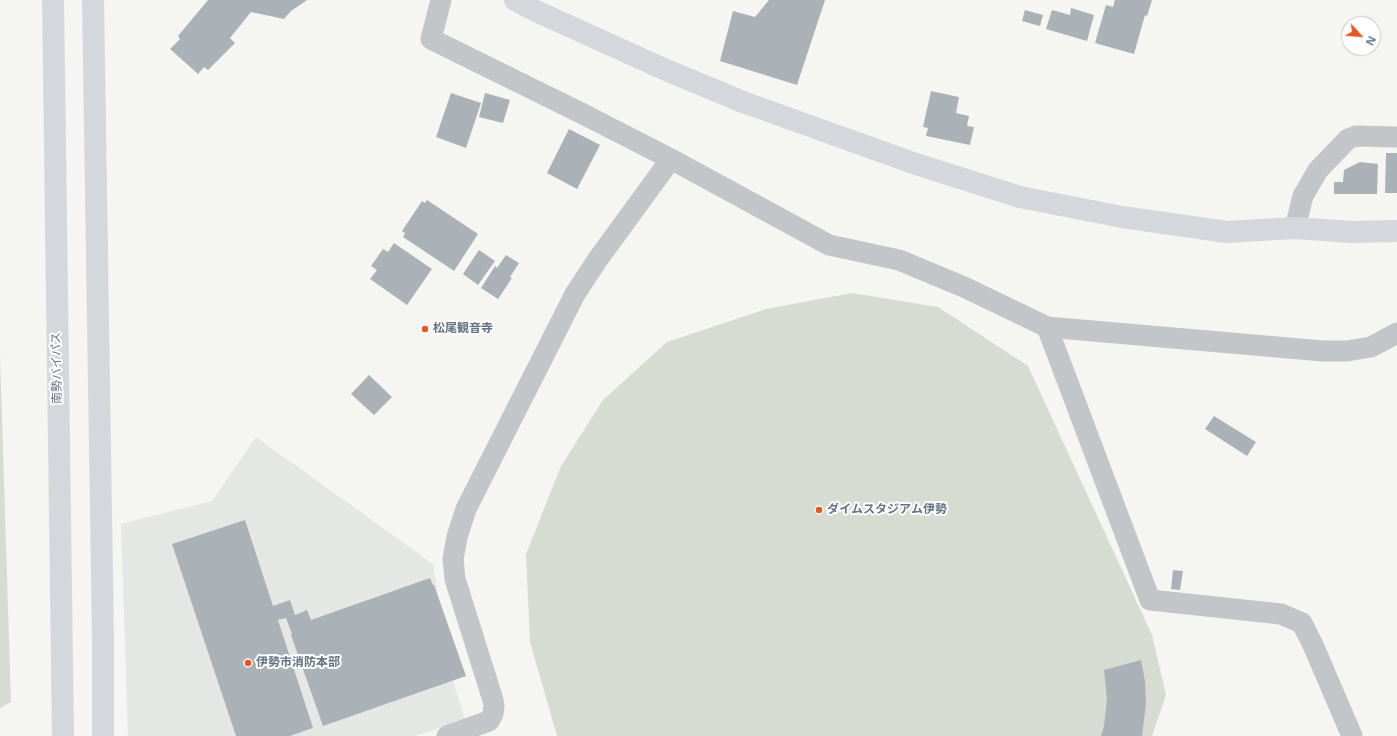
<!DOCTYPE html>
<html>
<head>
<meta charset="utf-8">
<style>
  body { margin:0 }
  #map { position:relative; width:1397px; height:736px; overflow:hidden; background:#f5f5f1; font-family:"Noto Sans",sans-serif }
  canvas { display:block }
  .north { position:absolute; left:1341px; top:16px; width:40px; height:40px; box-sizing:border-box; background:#fff; border:1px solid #c1c7cd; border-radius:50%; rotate:116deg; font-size:11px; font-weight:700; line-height:16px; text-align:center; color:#637483 }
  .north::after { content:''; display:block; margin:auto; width:14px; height:18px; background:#e65620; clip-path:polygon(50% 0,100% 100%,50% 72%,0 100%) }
</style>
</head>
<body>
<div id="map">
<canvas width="1397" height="736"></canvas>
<div class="north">N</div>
</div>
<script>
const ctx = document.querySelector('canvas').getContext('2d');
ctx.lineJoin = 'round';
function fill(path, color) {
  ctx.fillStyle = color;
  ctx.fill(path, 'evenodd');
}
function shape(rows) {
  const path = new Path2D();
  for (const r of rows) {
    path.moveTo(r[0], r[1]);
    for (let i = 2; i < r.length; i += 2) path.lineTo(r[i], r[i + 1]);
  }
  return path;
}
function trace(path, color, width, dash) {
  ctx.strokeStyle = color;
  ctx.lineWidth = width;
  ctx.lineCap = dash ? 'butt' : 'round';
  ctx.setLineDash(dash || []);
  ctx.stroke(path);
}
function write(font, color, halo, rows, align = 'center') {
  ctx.font = font + ' "Noto Sans","Noto Sans JP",sans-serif';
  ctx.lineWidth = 4;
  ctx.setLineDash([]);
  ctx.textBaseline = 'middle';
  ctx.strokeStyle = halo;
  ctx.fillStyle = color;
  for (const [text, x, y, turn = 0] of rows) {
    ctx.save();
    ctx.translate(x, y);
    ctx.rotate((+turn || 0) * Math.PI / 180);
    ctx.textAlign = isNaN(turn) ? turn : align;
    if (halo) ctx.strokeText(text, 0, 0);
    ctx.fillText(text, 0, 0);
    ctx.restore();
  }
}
const built = shape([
  [256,437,433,564,452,678,465,719,415,736,128,736,121,524,212,501]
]);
const green = shape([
  [852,293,938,307,1028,366,1152,635,1166,695,1152,736,557,736,530,642,526,554,561,466,603,400,667,342,766,309],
  [0,355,11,702,0,708]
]);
const building = shape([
  [208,0,307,0,291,11,284,19,251,12,230,38,235,43,208,70,204,67,198,74,170,49,180,39,178,36],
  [769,0,825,0,797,85,720,61,733,11,755,17],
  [1115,0,1152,0,1147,16,1145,15,1134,54,1095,43,1106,5,1113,7],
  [1071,8,1094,15,1087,41,1046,29,1052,10,1070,15],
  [1025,10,1043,15,1040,26,1022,21],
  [931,91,959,97,956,113,969,116,967,126,974,127,970,145,926,136,928,128,923,127],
  [451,93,481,103,466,148,436,137],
  [485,93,510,100,503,123,479,117],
  [569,129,600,145,577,189,547,173],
  [1386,153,1397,153,1397,193,1385,193],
  [1360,162,1378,164,1377,194,1334,194,1334,182,1343,182,1344,170],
  [427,200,478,234,454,271,403,237,405,233,402,231,422,201,425,203],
  [394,243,432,269,407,305,370,279,377,270,371,266,383,249,388,252],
  [479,250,495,261,478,285,463,274],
  [506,255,519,263,510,277,512,278,498,299,481,288,495,266,497,268],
  [369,375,392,397,374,415,351,394],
  [1214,416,1256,442,1247,456,1205,429],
  [245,520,273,606,290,600,295,615,307,610,311,620,430,578,433,585,434,585,466,676,323,726,291,635,292,634,286,618,278,620,313,728,290,736,236,736,172,544],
  [1173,570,1183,571,1180,590,1171,589],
  [1141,660,1145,681,1146,704,1142,736,1101,736,1104,726,1107,699,1104,670]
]);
const street = shape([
  [441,0,431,39,581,113,671,159,829,245,899,260,964,287,1047,327,1323,351,1347,351,1371,347,1397,333],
  [1295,228,1303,196,1318,170,1348,139,1356,136,1397,137],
  [1047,327,1150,600,1281,614,1302,623,1313,645,1352,736],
  [447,736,489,721,493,714,494,706,493,700,455,579,453,559,457,537,466,509,575,294,598,259,671,159]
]);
const secondary = shape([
  [515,0,538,12,666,70,743,102,916,164,1020,197,1122,217,1227,232,1295,228,1352,232,1397,231]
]);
const highway = shape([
  [53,0,63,736],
  [93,0,103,640,103,736]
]);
const markers = [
  [425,329,4,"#e65620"],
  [819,510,4,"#e65620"],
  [248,663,4,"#e65620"]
];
const poiNames = [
  ["松尾観音寺",433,329],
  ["ダイムスタジアム伊勢",827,510],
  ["伊勢市消防本部",256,663]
];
const streetNames = [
  ["南勢バイパス",57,368,-91]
];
fill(built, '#e5e7e5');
fill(green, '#d6dcd2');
fill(building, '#aab2b8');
trace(street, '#c2c6c9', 21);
trace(secondary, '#d4d8dc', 22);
trace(highway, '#d4d8dc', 22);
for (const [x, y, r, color] of markers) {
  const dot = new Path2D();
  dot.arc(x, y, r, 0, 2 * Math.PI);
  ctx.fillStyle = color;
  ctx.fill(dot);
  trace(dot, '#fff', 1.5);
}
write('bold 12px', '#637483', '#fff', poiNames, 'left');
write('12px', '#637483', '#fff', streetNames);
</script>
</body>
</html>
